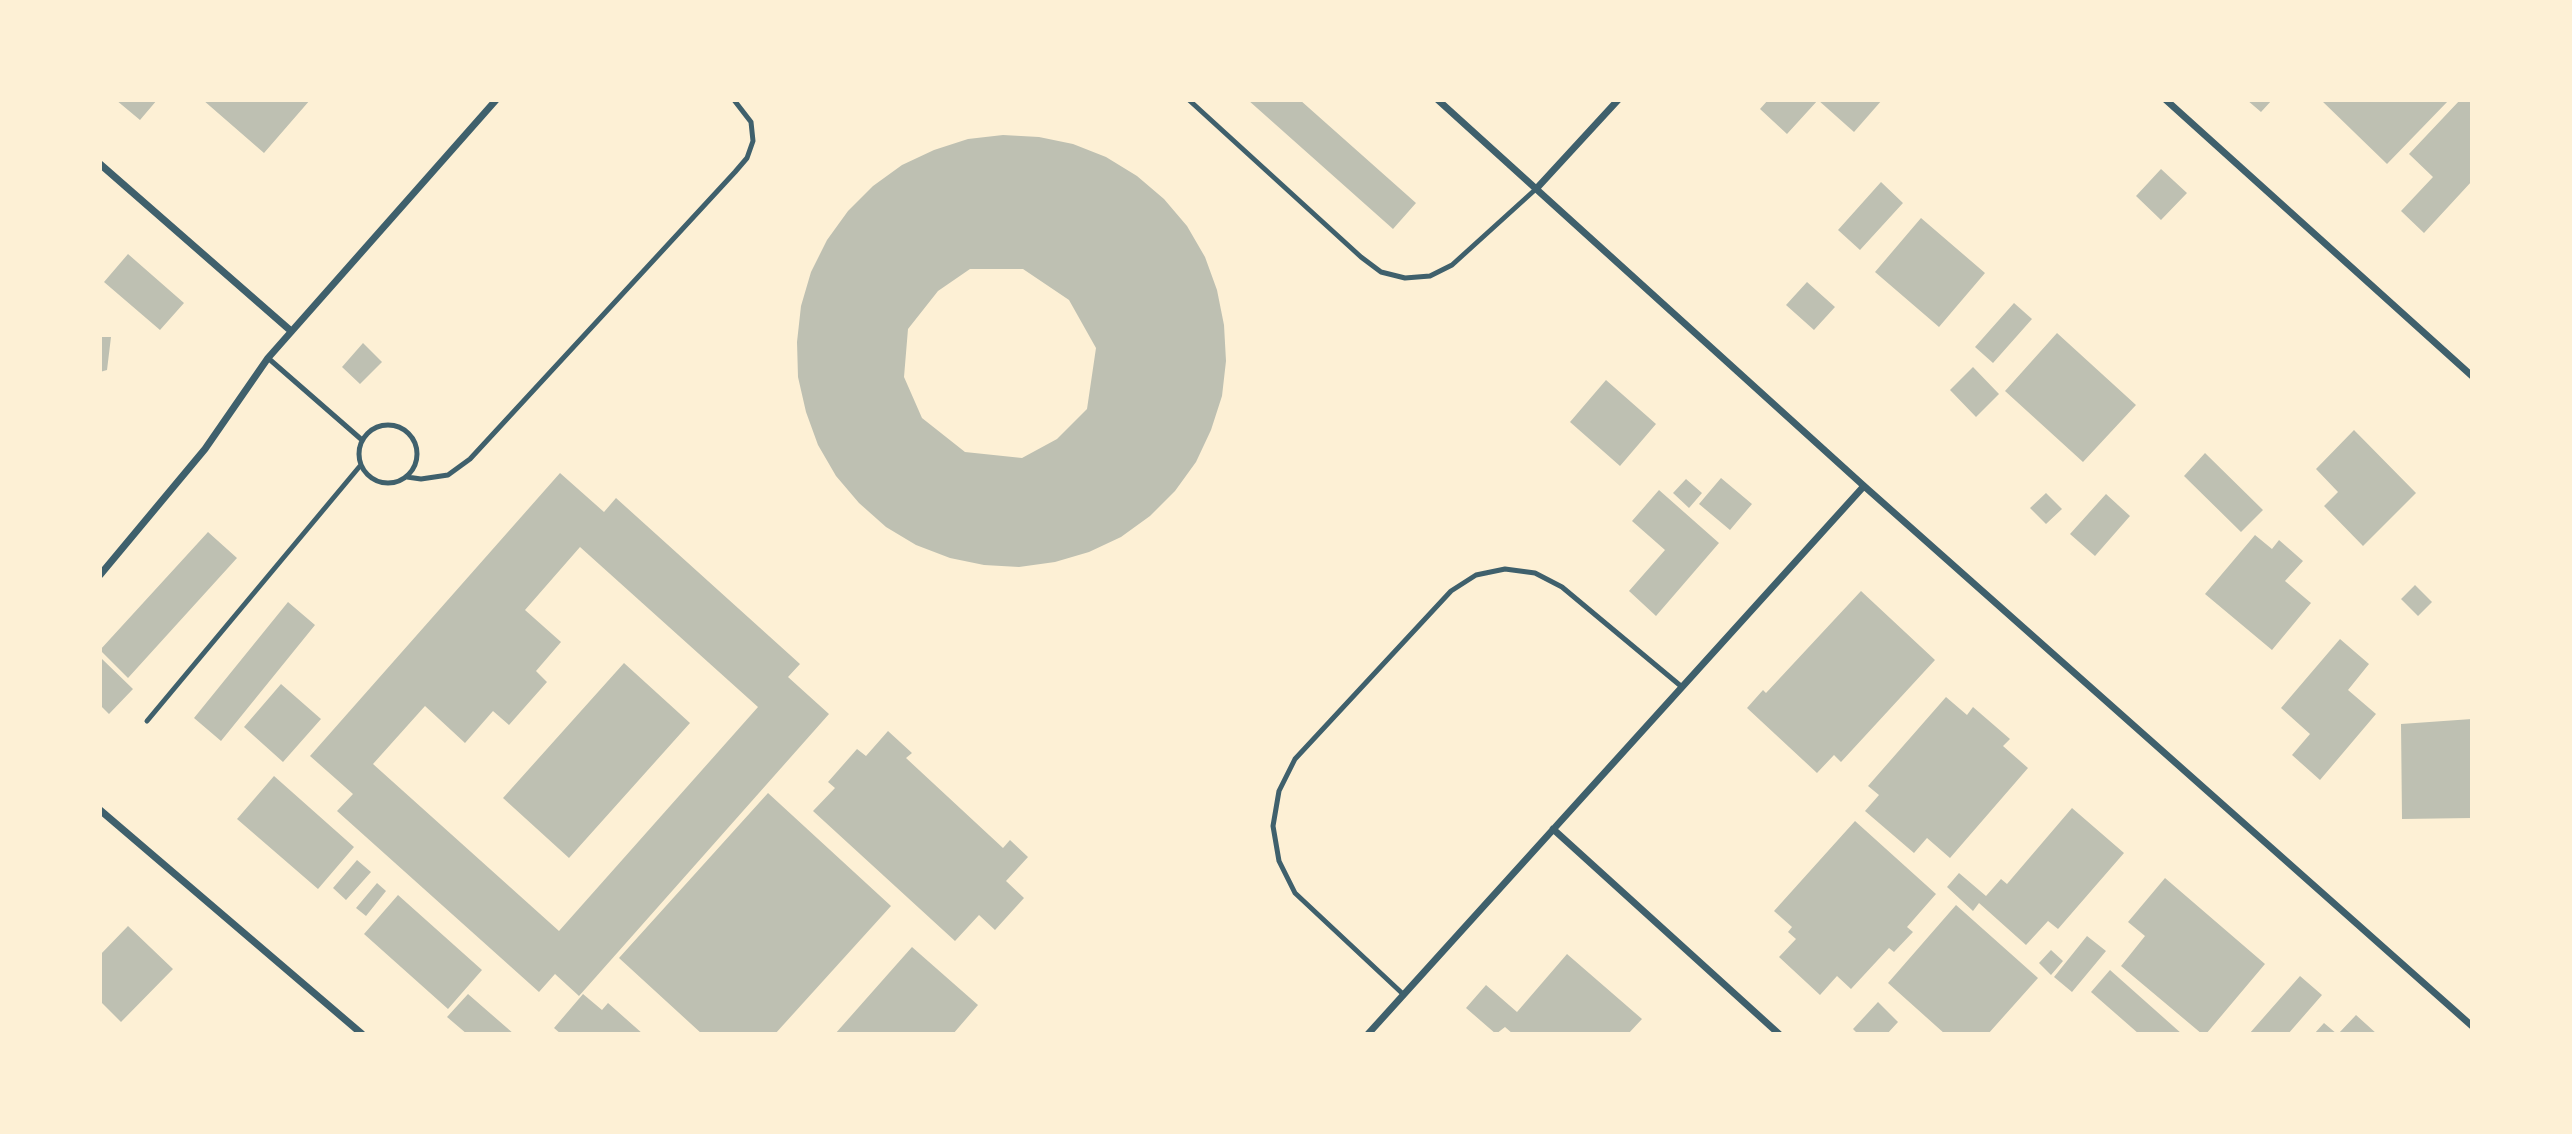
<!DOCTYPE html>
<html>
<head>
<meta charset="utf-8">
<style>
  body { margin:0 }
  #map { position:relative; width:2572px; height:1134px; overflow:hidden; background:#fdf0d5; font-family:"Exo 2",sans-serif }
  canvas { display:block }
  .frame { position:absolute; inset:0; border:102px solid #fdf0d5; pointer-events:none }
</style>
</head>
<body>
<div id="map">
<canvas width="2572" height="1134"></canvas>
<div class="frame"></div>
</div>
<script>
const ctx = document.querySelector('canvas').getContext('2d');
ctx.lineJoin = 'round';
function fill(path, color) {
  ctx.fillStyle = color;
  ctx.fill(path, 'evenodd');
}
function shape(rows) {
  const path = new Path2D();
  for (const r of rows) {
    if (r.length === 3) {
      path.moveTo(r[0] + r[2], r[1]);
      path.arc(r[0], r[1], r[2], 0, 2 * Math.PI);
      continue;
    }
    path.moveTo(r[0], r[1]);
    for (let i = 2; i < r.length; i += 2) path.lineTo(r[i], r[i + 1]);
  }
  return path;
}
function trace(path, color, width, dash) {
  ctx.strokeStyle = color;
  ctx.lineWidth = width;
  ctx.lineCap = dash ? 'butt' : 'round';
  ctx.setLineDash(dash || []);
  ctx.stroke(path);
}
const building = shape([
  [116,100,157,100,140,120],
  [203,100,310,100,264,153],
  [1248,100,1300,100,1416,203,1393,229],
  [1768,100,1882,100,1854,132,1818,100,1787,134,1760,109],
  [2247,100,2272,100,2261,112],
  [2321,100,2449,100,2387,164],
  [2460,100,2472,100,2472,181,2424,233,2401,211,2433,177,2409,154],
  [1003,135,1039,137,1073,144,1106,157,1137,176,1164,199,1187,226,1205,257,1217,290,1224,325,1226,361,1222,396,1211,430,1196,462,1175,491,1150,516,1121,537,1089,552,1055,562,1019,567,984,565,950,558,916,545,886,527,859,503,836,476,818,445,806,412,798,377,797,342,801,306,811,272,827,240,848,211,873,186,902,165,934,150,968,139],
  [970,269,1023,269,1069,300,1096,348,1087,409,1057,439,1022,458,965,452,922,418,904,377,908,329,938,291],
  [2161,169,2187,193,2161,220,2136,196],
  [1881,182,1903,203,1860,250,1838,230],
  [1921,218,1985,273,1939,327,1875,272],
  [128,254,184,303,160,330,104,282],
  [1807,282,1835,307,1814,330,1786,305],
  [2014,303,2032,319,1993,363,1975,347],
  [2057,333,2136,405,2083,462,2005,391],
  [100,337,111,337,107,370,100,372],
  [363,343,382,362,360,384,342,367],
  [1973,367,1999,394,1976,417,1950,390],
  [1606,380,1656,424,1620,466,1570,422],
  [2354,430,2416,493,2363,546,2324,506,2338,492,2316,469],
  [2205,453,2263,510,2241,532,2184,476],
  [560,473,604,512,616,498,800,664,788,677,829,714,579,996,555,974,539,992,337,811,353,794,310,756],
  [580,547,758,707,559,931,373,764,425,706,465,743,493,711,509,725,547,682,536,671,561,642,525,610],
  [1721,478,1752,504,1730,530,1699,504],
  [1686,479,1702,493,1689,508,1673,493],
  [1659,490,1719,543,1656,616,1629,591,1665,550,1632,521],
  [2046,493,2062,509,2046,524,2030,508],
  [2106,494,2130,516,2095,556,2070,534],
  [208,532,237,558,128,678,100,650],
  [2255,535,2272,549,2279,540,2303,561,2285,581,2311,603,2272,650,2205,594],
  [2415,585,2432,602,2418,616,2401,599],
  [1861,591,1935,660,1841,762,1834,755,1817,773,1747,708,1763,690,1766,693],
  [288,602,315,625,221,741,194,718],
  [2340,639,2369,664,2348,690,2376,714,2320,780,2292,755,2310,734,2281,708],
  [101,658,133,689,109,714,100,705],
  [624,663,690,723,569,858,503,798],
  [281,684,321,719,283,762,244,727],
  [1946,697,1967,715,1973,707,2010,739,2003,746,2028,768,1950,858,1927,838,1914,853,1865,811,1879,795,1868,786],
  [2472,719,2472,818,2402,819,2401,724],
  [888,731,912,753,906,758,1003,848,1010,840,1028,857,1006,881,1024,898,995,930,979,915,955,941,813,811,835,788,828,782,857,749,866,756],
  [274,776,354,847,318,889,237,819],
  [768,793,891,906,775,1034,702,1034,619,958],
  [2072,808,2124,853,2058,929,2048,921,2026,945,1979,903,1973,911,1947,887,1959,873,1986,896,2001,879,2007,884],
  [1855,821,1936,894,1907,927,1913,932,1894,952,1889,948,1851,989,1837,976,1820,995,1779,957,1796,939,1788,932,1792,927,1774,911],
  [357,860,371,872,346,900,333,888],
  [2165,878,2265,964,2206,1034,2202,1034,2121,966,2145,936,2128,922],
  [377,883,386,891,366,916,356,908],
  [398,895,482,970,448,1009,364,934],
  [1956,905,2038,978,1988,1034,1945,1034,1888,983],
  [128,926,173,969,121,1022,100,1001,100,955],
  [2087,936,2106,951,2072,992,2054,977],
  [912,947,978,1005,953,1034,835,1034],
  [2051,950,2063,961,2051,975,2039,963],
  [1567,954,1642,1019,1628,1034,1513,1034,1505,1027,1496,1034,1466,1008,1486,985,1517,1012],
  [2110,970,2182,1034,2139,1034,2091,992],
  [2300,976,2322,995,2288,1034,2249,1034],
  [468,994,514,1034,467,1034,447,1017],
  [583,994,602,1010,608,1003,643,1034,561,1034,554,1028],
  [1878,1002,1898,1022,1887,1034,1858,1034,1853,1029],
  [2356,1015,2377,1034,2338,1034],
  [2324,1023,2337,1034,2314,1034]
]);
const service = shape([
  [1189,100,1361,257,1381,272,1405,278,1430,276,1452,265,1537,188],
  [268,358,362,440],
  [388,454,29],
  [407,477,421,479,448,475,470,459,735,172,747,158,753,141,751,122,734,100],
  [147,721,360,466],
  [1404,995,1295,893,1279,861,1273,826,1279,791,1295,759,1451,591,1476,575,1505,569,1535,573,1562,587,1682,687]
]);
const minor = shape([
  [1438,100,1864,486,2472,1026],
  [2166,100,2472,376],
  [100,164,291,331],
  [1537,188,1618,100],
  [100,575,205,449,268,358,496,100],
  [100,810,362,1034],
  [1553,829,1779,1034],
  [1368,1034,1864,486]
]);
fill(building, '#bec0b2');
trace(service, '#3f606c', 5);
trace(minor, '#3f606c', 7);
</script>
</body>
</html>
